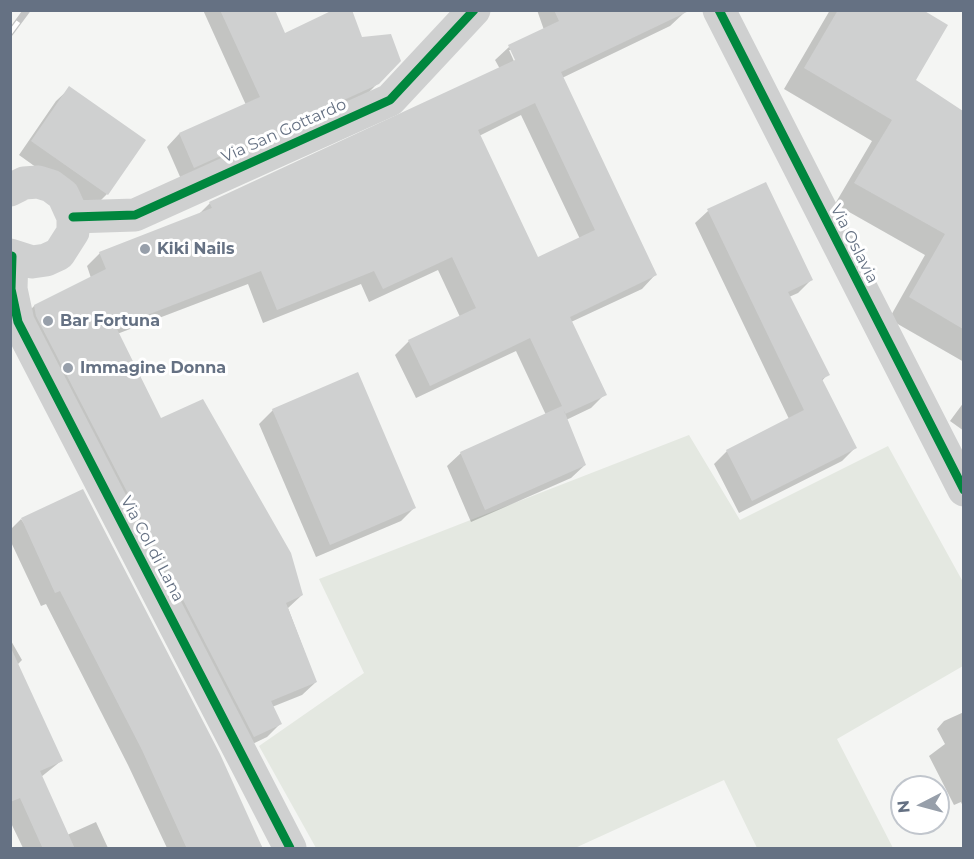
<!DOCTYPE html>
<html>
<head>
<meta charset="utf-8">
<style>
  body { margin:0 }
  #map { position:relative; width:974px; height:859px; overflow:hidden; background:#f4f5f3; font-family:Montserrat,sans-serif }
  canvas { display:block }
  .frame { position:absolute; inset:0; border:12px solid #657183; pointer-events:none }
  .north { position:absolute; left:890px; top:775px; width:60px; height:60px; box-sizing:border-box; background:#fff; border:2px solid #c1c6cd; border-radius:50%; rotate:264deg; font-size:16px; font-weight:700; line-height:24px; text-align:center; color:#657183 }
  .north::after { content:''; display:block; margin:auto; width:21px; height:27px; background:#979faa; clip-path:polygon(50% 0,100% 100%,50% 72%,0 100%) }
</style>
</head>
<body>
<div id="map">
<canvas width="974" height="859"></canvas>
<div class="frame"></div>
<div class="north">N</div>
</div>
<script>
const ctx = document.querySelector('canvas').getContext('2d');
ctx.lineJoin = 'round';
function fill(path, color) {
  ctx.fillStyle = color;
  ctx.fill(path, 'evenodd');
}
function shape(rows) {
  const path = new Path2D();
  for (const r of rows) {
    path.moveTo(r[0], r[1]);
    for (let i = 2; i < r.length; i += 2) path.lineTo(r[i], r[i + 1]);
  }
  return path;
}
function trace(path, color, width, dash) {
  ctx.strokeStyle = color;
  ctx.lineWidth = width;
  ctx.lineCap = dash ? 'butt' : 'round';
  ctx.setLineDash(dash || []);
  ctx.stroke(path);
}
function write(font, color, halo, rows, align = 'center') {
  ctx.font = font + ' Montserrat,sans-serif';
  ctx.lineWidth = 6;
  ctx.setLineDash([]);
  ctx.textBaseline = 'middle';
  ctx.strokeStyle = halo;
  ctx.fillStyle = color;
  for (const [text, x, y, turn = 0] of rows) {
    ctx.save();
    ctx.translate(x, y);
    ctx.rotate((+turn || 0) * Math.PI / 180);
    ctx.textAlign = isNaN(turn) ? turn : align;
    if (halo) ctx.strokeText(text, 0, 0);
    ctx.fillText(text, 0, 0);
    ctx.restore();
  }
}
const green = shape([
  [689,435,740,520,888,446,963,582,963,666,837,739,893,848,757,848,724,780,575,848,316,848,259,746,364,673,319,579]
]);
const shadow = shape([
  [203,10,274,10,284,35,378,83,365,96,181,179,167,147,179,134,246,105],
  [537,10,683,10,684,13,670,26,562,78,655,275,642,289,571,322,605,394,591,408,566,420,585,465,571,478,471,522,447,466,461,453,546,415,516,351,416,398,395,355,409,341,460,317,438,270,369,302,361,284,263,323,248,284,117,334,160,420,302,595,288,608,316,682,302,695,272,707,280,724,267,737,240,750,21,320,34,306,91,278,87,266,100,253,198,215,210,203,500,69,495,60,509,47,544,30],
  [509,50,512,50,520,66,517,68],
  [521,115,580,239,537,259,479,136],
  [830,10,920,10,914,80,964,113,964,362,889,319,925,255,835,204,872,141,784,89],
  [70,88,144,140,107,194,93,208,19,155,56,101],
  [766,184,811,280,798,293,789,297,828,374,821,382,855,448,842,461,739,513,714,464,727,451,789,419,695,223,708,211],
  [964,402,964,431,950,421],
  [273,410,414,508,401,521,316,557,259,424],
  [21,519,263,848,167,848,128,765,46,604,41,606,10,540,10,530],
  [10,639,22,660,17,665,61,761,41,777,67,835,96,822,108,848,23,848,10,821],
  [964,712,964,809,961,802,954,805,929,756,945,744,937,729,944,721]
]);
const building = shape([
  [220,10,275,10,285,33,333,10,352,10,362,37,391,34,401,61,379,84,194,168,179,133,260,97],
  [554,10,691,10,561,72,657,275,570,317,607,395,565,414,563,408,586,465,485,510,460,452,562,406,530,338,430,386,408,340,476,308,452,257,383,289,374,271,277,310,261,271,116,327,161,418,203,399,291,553,303,595,286,603,317,682,271,701,282,724,254,737,36,316,34,305,106,269,99,252,212,208,209,202,515,60,508,45,559,21],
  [535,103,595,230,538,257,478,130],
  [838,10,923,10,948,25,916,80,963,111,963,329,909,297,945,234,854,183,892,120,804,68],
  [69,86,146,140,108,195,31,141],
  [766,182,813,280,788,292,830,375,822,379,857,448,752,501,726,450,804,410,707,209],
  [358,372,416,508,330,545,272,409],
  [83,489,220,754,263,849,187,849,142,750,60,591,55,593,21,518],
  [10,646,63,761,40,771,75,849,43,849,20,798,10,802]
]);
const minor = shape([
  [719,10,964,490],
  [10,190,24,183,38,182,51,186,63,195,73,217,73,232,59,254,46,260,32,262,10,255],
  [73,217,135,215,390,100,474,10],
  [12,256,11,289,18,322,290,848]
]);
const rail = shape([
  [10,33,27,10]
]);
const cycleway = shape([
  [719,10,964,490],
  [73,217,135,215,390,100,474,10],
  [12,256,11,289,18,322,290,848]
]);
const markers = [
  [145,249,6,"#979faa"],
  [48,321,6,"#979faa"],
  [68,368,6,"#979faa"]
];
const streetNames = [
  ["Via San Gottardo",284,131,-24],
  ["Via Oslavia",854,244,63],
  ["Via Col di Lana",152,549,62]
];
const poiNames = [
  ["Kiki Nails",157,249],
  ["Bar Fortuna",60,321],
  ["Immagine Donna",80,368]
];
fill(green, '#e4e8e1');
fill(shadow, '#0003');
fill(building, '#cfd0d0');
trace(minor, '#cfd0d0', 33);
trace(rail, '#c4c5c5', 7);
trace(rail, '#fff', 4.5, [14]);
trace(cycleway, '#00873e', 9);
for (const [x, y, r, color] of markers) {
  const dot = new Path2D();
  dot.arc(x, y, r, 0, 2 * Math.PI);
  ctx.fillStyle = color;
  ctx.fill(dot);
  trace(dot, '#fff', 2);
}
write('16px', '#657183', '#fff', streetNames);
write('bold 16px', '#657183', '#fff', poiNames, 'left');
</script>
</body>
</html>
